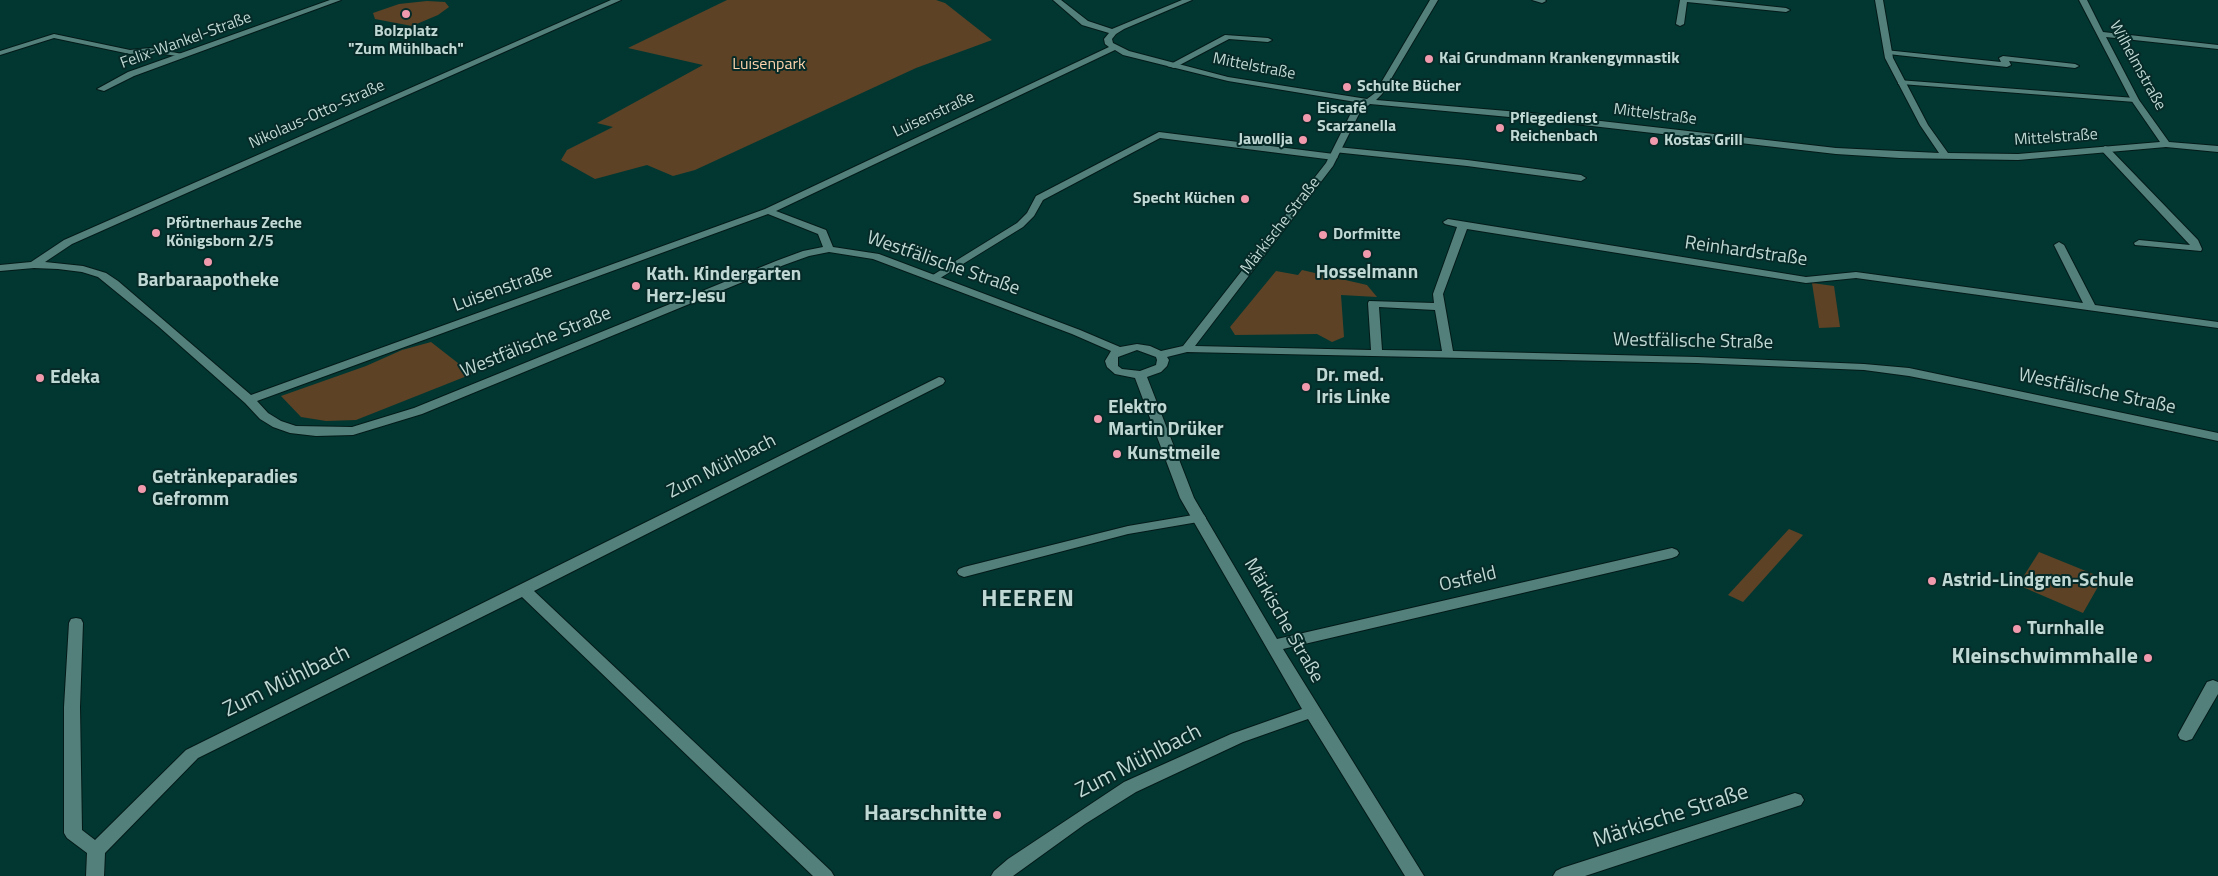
<!DOCTYPE html>
<html>
<head>
<meta charset="utf-8">
<style>
  body { margin:0 }
  canvas { display:block; background:#023631 }
</style>
</head>
<body>
<canvas width="2218" height="876"></canvas>
<script>
const ctx = document.querySelector('canvas').getContext('2d');
ctx.lineJoin = 'round';
function fill(path, color) {
  ctx.fillStyle = color;
  ctx.fill(path, 'evenodd');
}
function shape(rows) {
  const path = new Path2D();
  for (const r of rows) {
    path.moveTo(r[0], r[1]);
    for (let i = 2; i < r.length; i += 2) path.lineTo(r[i], r[i + 1]);
  }
  return path;
}
function trace(path, color, width, dash) {
  ctx.strokeStyle = color;
  ctx.lineWidth = width;
  ctx.lineCap = dash ? 'butt' : 'round';
  ctx.setLineDash(dash || []);
  ctx.stroke(path);
}
function write(font, color, halo, rows, align = 'center') {
  ctx.font = font + ' "Titillium Web",sans-serif';
  ctx.lineWidth = 4;
  ctx.setLineDash([]);
  ctx.textBaseline = 'middle';
  ctx.strokeStyle = halo;
  ctx.fillStyle = color;
  for (const [text, x, y, turn = 0] of rows) {
    ctx.save();
    ctx.translate(x, y);
    ctx.rotate((+turn || 0) * Math.PI / 180);
    ctx.textAlign = isNaN(turn) ? turn : align;
    if (halo) ctx.strokeText(text, 0, 0);
    ctx.fillText(text, 0, 0);
    ctx.restore();
  }
}
const green = shape([
  [727,0,936,0,945,3,992,40,916,68,695,170,673,176,647,165,595,179,561,160,567,150,613,127,597,123,703,65,628,48],
  [427,1,445,2,449,7,438,15,412,26,375,19,373,13,399,4],
  [1302,270,1367,285,1377,297,1341,295,1344,337,1332,342,1317,334,1235,335,1230,327,1276,271,1298,275],
  [1812,283,1834,286,1840,327,1819,328],
  [431,342,472,374,356,420,326,421,301,417,281,396,366,366,402,350],
  [1789,529,1803,535,1743,602,1728,595],
  [2039,552,2103,578,2083,613,2018,585]
]);
const lane = shape([
  [1532,0,1545,0,1546,1,1542,3,1532,0],
  [54,34,130,50,150,48,188,55,184,57,150,52,130,54,54,38,0,55,0,51,54,34],
  [1225,35,1268,38,1272,40,1268,42,1229,39,1174,68,1167,66,1225,35],
  [1885,50,2001,62,1999,58,2003,56,2075,64,2079,66,2075,68,2009,61,2011,65,2007,67,1888,54,1884,52,1885,50],
  [1898,80,2135,98,2139,100,2135,102,1901,84,1898,84,1898,80],
  [1159,132,1334,154,1338,157,1334,160,1160,138,1043,200,1034,216,1023,227,937,280,933,281,928,278,1017,223,1027,213,1036,196,1159,132],
  [2105,146,2108,147,2198,240,2202,249,2201,251,2135,245,2134,243,2139,240,2190,245,2102,151,2101,149,2105,146],
  [1337,147,1467,160,1581,175,1586,178,1581,181,1467,166,1334,152,1333,150,1337,147],
  [1199,514,1204,515,1206,518,1204,521,1128,534,964,577,959,575,957,572,959,569,964,567,1128,526,1199,514],
  [2213,680,2218,682,2218,694,2192,739,2186,741,2180,739,2178,735,2180,731,2207,682,2213,680]
]);
const street = shape([
  [330,0,341,0,134,76,104,91,97,89,128,72,330,0],
  [611,0,621,0,72,244,45,262,83,266,106,273,118,281,251,395,765,209,1109,47,1105,44,1104,39,1109,33,1082,25,1053,0,1061,0,1088,21,1112,29,1182,0,1192,0,1124,29,1116,34,1112,39,1113,43,1129,51,1228,77,1367,99,1375,93,1430,0,1438,0,1382,94,1376,100,1531,113,1836,148,1939,153,1920,125,1885,58,1875,0,1883,0,1893,58,1928,125,1948,153,2018,154,2160,142,2131,100,2079,0,2087,0,2103,32,2218,45,2218,49,2106,37,2139,100,2169,142,2218,146,2218,152,2166,147,2018,160,1900,158,1836,154,1531,119,1370,104,1359,114,1333,166,1195,346,1371,350,1368,303,1369,301,1434,303,1433,294,1457,227,1445,224,1443,222,1448,219,1806,277,1856,272,2083,303,2054,245,2059,242,2064,245,2095,305,2218,322,2218,328,1856,278,1806,283,1467,229,1443,294,1453,351,1697,357,1864,364,1909,368,2218,433,2218,441,1975,389,1909,376,1864,370,1697,363,1187,352,1167,357,1169,360,1167,366,1161,372,1147,377,1194,498,1277,639,1672,548,1677,550,1679,553,1677,556,1672,558,1283,649,1424,876,1405,876,1308,719,1243,742,1136,792,1085,824,1013,876,991,876,994,871,1008,859,1124,782,1231,734,1302,709,1180,498,1135,378,1115,374,1107,367,1105,361,1111,351,1072,334,873,259,829,252,809,256,784,265,422,414,353,435,316,436,290,433,273,427,260,419,245,403,158,326,98,277,82,272,58,269,34,268,0,271,0,265,31,262,64,240,611,0],
  [1115,50,1123,55,1228,81,1362,103,1351,113,1326,163,1183,346,1161,351,1150,346,1137,344,1120,347,1080,330,879,254,833,247,826,230,776,211,1115,50],
  [768,214,818,234,823,247,803,251,776,261,414,408,352,427,296,426,281,421,268,413,257,401,768,214],
  [1379,307,1435,310,1442,351,1382,350,1379,307],
  [1137,350,1156,357,1157,360,1156,365,1140,371,1122,369,1118,366,1118,357,1137,350],
  [1680,0,1710,0,1786,8,1790,10,1786,12,1687,2,1684,24,1680,26,1676,24,1680,0],
  [939,377,943,378,945,381,943,384,534,591,831,871,834,876,813,876,522,597,198,758,105,853,104,876,86,876,87,853,67,838,64,833,64,707,69,623,71,619,76,618,81,619,83,623,80,707,82,830,95,840,186,750,939,377],
  [1795,793,1801,795,1804,800,1801,805,1585,876,1553,876,1556,871,1562,868,1795,793]
]);
const markers = [
  [406,14,5,"#f29aad"],
  [1429,59,5,"#f29aad"],
  [1347,87,5,"#f29aad"],
  [1307,118,5,"#f29aad"],
  [1500,128,5,"#f29aad"],
  [1303,140,5,"#f29aad"],
  [1654,141,5,"#f29aad"],
  [1245,199,5,"#f29aad"],
  [156,233,5,"#f29aad"],
  [1323,235,5,"#f29aad"],
  [1367,254,5,"#f29aad"],
  [208,262,5,"#f29aad"],
  [636,286,5,"#f29aad"],
  [40,378,5,"#f29aad"],
  [1306,387,5,"#f29aad"],
  [1098,419,5,"#f29aad"],
  [1117,454,5,"#f29aad"],
  [142,489,5,"#f29aad"],
  [1932,581,5,"#f29aad"],
  [2017,629,5,"#f29aad"],
  [2148,658,5,"#f29aad"],
  [997,815,5,"#f29aad"]
];
const farPoinames = [
  ["Bolzplatz",406,32,"center"],
  ["\"Zum Mühlbach\"",406,50,"center"],
  ["Kai Grundmann Krankengymnastik",1439,59],
  ["Schulte Bücher",1357,87],
  ["Eiscafé",1317,109],
  ["Scarzanella",1317,127],
  ["Pflegedienst",1510,119],
  ["Reichenbach",1510,137],
  ["Jawollja",1293,140,"right"],
  ["Kostas Grill",1664,141],
  ["Specht Küchen",1235,199,"right"],
  ["Pförtnerhaus Zeche",166,224],
  ["Königsborn 2/5",166,242],
  ["Dorfmitte",1333,235]
];
const farStreetnames = [
  ["Felix-Wankel-Straße",186,41,-20],
  ["Wilhelmstraße",2137,66,61],
  ["Mittelstraße",1254,67,11],
  ["Nikolaus-Otto-Straße",317,115,-24],
  ["Luisenstraße",934,115,-25],
  ["Mittelstraße",1655,115,7],
  ["Mittelstraße",2056,138,-4],
  ["Märkische Straße",1281,226,-52]
];
const farParknames = [
  ["Luisenpark",769,65]
];
const streetNames = [
  ["Reinhardstraße",1746,252,8],
  ["Westfälische Straße",943,264,19],
  ["Luisenstraße",503,289,-20],
  ["Westfälische Straße",1693,342,1],
  ["Westfälische Straße",536,343,-22],
  ["Westfälische Straße",2097,392,12],
  ["Zum Mühlbach",722,467,-27],
  ["Ostfeld",1468,580,-13],
  ["Märkische Straße",1283,621,60]
];
const poiNames = [
  ["Hosselmann",1367,273,"center"],
  ["Kath. Kindergarten",646,275],
  ["Herz-Jesu",646,297],
  ["Barbaraapotheke",208,281,"center"],
  ["Dr. med.",1316,376],
  ["Iris Linke",1316,398],
  ["Edeka",50,378],
  ["Elektro",1108,408],
  ["Martin Drüker",1108,430],
  ["Kunstmeile",1127,454],
  ["Getränkeparadies",152,478],
  ["Gefromm",152,500],
  ["Astrid-Lindgren-Schule",1942,581],
  ["Turnhalle",2027,629]
];
const nearPoinames = [
  ["Kleinschwimmhalle",2138,658],
  ["Haarschnitte",987,815]
];
const nearStreetnames = [
  ["Zum Mühlbach",287,682,-26],
  ["Zum Mühlbach",1139,762,-27],
  ["Märkische Straße",1671,817,-18]
];
const districtNames = [
  ["HEEREN",1028,600]
];
fill(green, '#5d4225');
trace(lane, '#031a18', 2);
trace(street, '#031a18', 2);
fill(lane, '#53807b');
fill(street, '#53807b');
for (const [x, y, r, color] of markers) {
  const dot = new Path2D();
  dot.arc(x, y, r, 0, 2 * Math.PI);
  ctx.fillStyle = color;
  ctx.fill(dot);
  trace(dot, '#062a27', 2);
}
write('bold 16px', '#c0d8d4', '#062a27', farPoinames, 'left');
write('16px', '#c0d8d4', '#062a27', farStreetnames);
write('16px', '#fdd4ad', '#062a27', farParknames);
write('19px', '#c0d8d4', '#062a27', streetNames);
write('bold 19px', '#c0d8d4', '#062a27', poiNames, 'left');
write('bold 22px', '#c0d8d4', '#062a27', nearPoinames, 'right');
write('22px', '#c0d8d4', '#062a27', nearStreetnames);
ctx.letterSpacing = '1px';
write('bold 24px', '#c0d8d4', '#062a27', districtNames);
ctx.letterSpacing = '0px';
</script>
</body>
</html>
